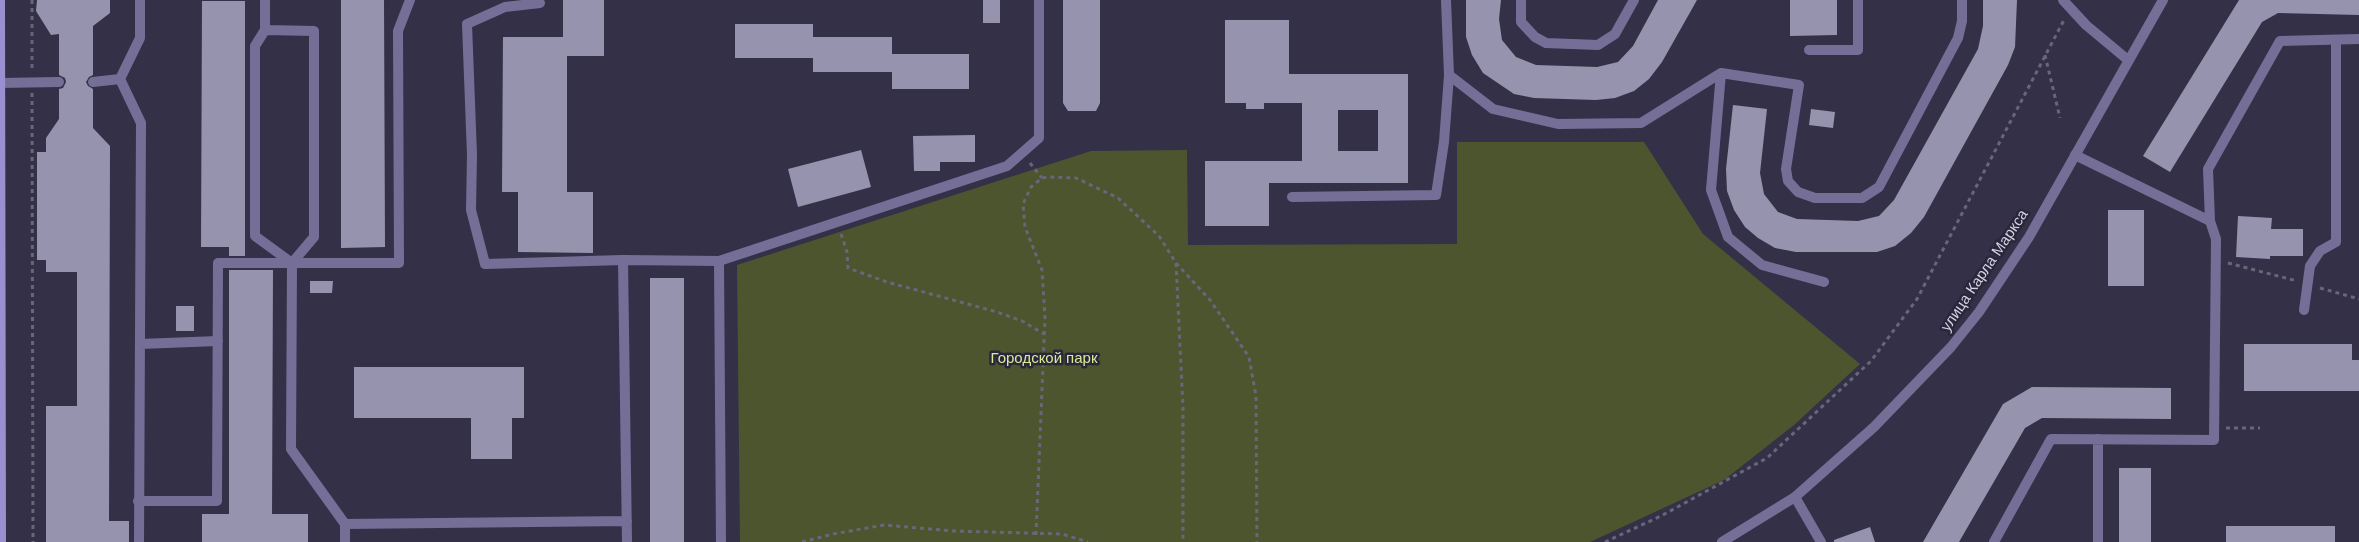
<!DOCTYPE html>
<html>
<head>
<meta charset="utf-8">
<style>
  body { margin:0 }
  canvas { display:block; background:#343047 }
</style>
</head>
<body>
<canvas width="2359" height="542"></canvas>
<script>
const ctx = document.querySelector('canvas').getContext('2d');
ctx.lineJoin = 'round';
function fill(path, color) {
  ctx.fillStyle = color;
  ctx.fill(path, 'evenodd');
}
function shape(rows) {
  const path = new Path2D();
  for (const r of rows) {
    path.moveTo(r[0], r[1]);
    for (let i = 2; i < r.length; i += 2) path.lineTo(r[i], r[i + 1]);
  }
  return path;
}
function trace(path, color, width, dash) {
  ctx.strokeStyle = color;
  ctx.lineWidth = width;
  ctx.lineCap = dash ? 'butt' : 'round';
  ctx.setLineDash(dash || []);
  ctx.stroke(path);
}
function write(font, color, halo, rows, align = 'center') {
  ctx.font = font + ' "DM Sans",sans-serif';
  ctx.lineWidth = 5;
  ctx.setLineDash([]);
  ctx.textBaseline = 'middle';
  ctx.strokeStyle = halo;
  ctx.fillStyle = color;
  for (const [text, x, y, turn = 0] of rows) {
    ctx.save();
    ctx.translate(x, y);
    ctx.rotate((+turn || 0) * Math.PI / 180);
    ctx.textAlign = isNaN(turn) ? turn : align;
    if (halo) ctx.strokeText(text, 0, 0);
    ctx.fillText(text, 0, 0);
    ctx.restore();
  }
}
const green = shape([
  [1457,142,1644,142,1703,234,1860,364,1794,425,1724,480,1590,542,740,542,737,265,1091,151,1187,150,1188,245,1457,244]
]);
const building = shape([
  [37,0,110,0,110,13,93,26,93,75,89,77,86,82,88,86,93,89,93,128,110,146,109,521,129,521,129,542,46,542,46,406,77,406,77,272,46,272,46,260,37,260,37,152,46,152,46,138,59,119,59,89,63,88,66,82,65,78,59,75,59,34,51,35,36,11],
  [341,0,384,0,385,247,341,248],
  [563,0,604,0,604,56,567,56,567,192,593,192,593,253,518,252,518,192,502,192,503,37,563,37],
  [983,0,1000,0,1000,23,983,23],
  [1063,0,1100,0,1100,103,1096,111,1068,111,1063,103],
  [1466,0,1501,0,1499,19,1502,40,1516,57,1536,65,1597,67,1618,62,1633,46,1658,0,1697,0,1662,62,1649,79,1634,91,1615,98,1596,100,1534,98,1514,94,1483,73,1472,55,1466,37],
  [1790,0,1837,0,1837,35,1790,36],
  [1983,0,2017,0,2015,47,2008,65,1924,217,1911,233,1895,246,1877,252,1796,252,1775,248,1758,238,1745,227,1734,210,1727,191,1726,169,1733,105,1767,109,1760,173,1764,194,1778,212,1797,219,1858,221,1879,216,1894,200,1978,49,1983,26],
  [2239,0,2359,0,2359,15,2278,13,2262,22,2170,172,2143,156],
  [202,1,245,1,245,256,229,256,229,247,201,247],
  [1225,20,1289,20,1289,74,1408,74,1408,183,1269,183,1269,226,1205,226,1205,161,1302,161,1302,103,1264,103,1264,109,1246,109,1246,103,1225,103],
  [1338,110,1378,110,1378,151,1338,151],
  [735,24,813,24,813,37,892,37,892,54,969,54,969,89,892,89,892,72,813,72,813,58,735,58],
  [1811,109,1835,112,1833,128,1809,125],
  [975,135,975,162,940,162,940,171,914,171,913,136],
  [861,150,871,187,798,207,788,169],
  [2108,210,2144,210,2144,286,2108,286],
  [2238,216,2272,218,2271,229,2303,229,2303,256,2270,256,2270,259,2236,257],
  [229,270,273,270,272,514,308,514,308,542,202,542,202,514,229,514],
  [650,278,684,278,684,542,650,542],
  [310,281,333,281,332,293,310,293],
  [176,306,194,306,194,331,176,331],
  [2244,344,2352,344,2352,360,2359,360,2359,391,2244,391],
  [354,367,524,367,524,418,512,418,512,459,471,459,471,418,354,418],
  [2032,387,2171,388,2171,419,2042,418,2025,428,1959,542,1923,542,2003,404],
  [2119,468,2151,468,2151,542,2119,542],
  [2226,526,2335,526,2335,542,2226,542],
  [1870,527,1875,542,1834,542,1834,540]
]);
const path = shape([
  [32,0,32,72],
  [2045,55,2060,118],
  [32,93,33,542],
  [1030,163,1042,178],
  [841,234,847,252,848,268,887,282,997,312,1022,321,1044,334],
  [1176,263,1210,300,1249,357,1256,396,1257,542],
  [2228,263,2297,281],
  [2320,288,2359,299],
  [2226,428,2260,428],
  [1036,535,1045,318,1042,270,1025,227,1023,204,1031,187,1042,178,1049,177,1076,178,1118,198,1159,236,1176,263,1183,407,1183,542],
  [802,542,833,534,884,525,953,531,1062,534,1088,542],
  [1605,542,1661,516,1767,458,1871,361,1917,299,2064,20]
]);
const lane = shape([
  [265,0,265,30,255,46,255,236,292,263,314,237,314,31,265,30],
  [1446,0,1449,75,1493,109,1558,124,1641,123,1721,73],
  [1521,0,1521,22,1535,37,1546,43,1598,45,1615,34,1634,0],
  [2063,0,2086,25,2128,60],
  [540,3,505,7,467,24,472,155,471,210,485,264,623,260],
  [1809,50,1858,50,1858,0],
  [93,82,120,79],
  [0,83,59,82],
  [2075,155,2210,221],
  [1292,197,1436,195,1444,142,1449,75],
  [292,263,291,449,345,524],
  [1824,282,1762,265,1728,237,1711,190,1721,73,1799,85,1786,169,1788,181,1798,192,1815,198,1862,198,1879,187,1958,38,1962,21,1962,0],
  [2304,310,2310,266,2320,251,2336,242,2336,40],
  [140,344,218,341],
  [2098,439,2098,542],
  [1795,497,1821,542],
  [138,501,217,501,218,263,399,263,398,31,410,0],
  [139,542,141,123,120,79,140,38,140,0],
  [345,542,345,524,627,521],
  [627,542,623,260,719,261],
  [721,542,719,261,1007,166,1039,138,1039,0],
  [1994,542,2051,439,2214,440,2216,239,2210,221,2208,169,2280,41,2359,39]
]);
const street = shape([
  [1722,542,1795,497,1874,427,1951,347,1979,312,2029,237,2163,0]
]);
const secondary = shape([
  [0,0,1,542]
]);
const streetNames = [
  ["улица Карла Маркса",1985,271,-56]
];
const parkNames = [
  ["Городской парк",1044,359]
];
fill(green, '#4c552e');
fill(building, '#9693ae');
trace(path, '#69667a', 3, [4, 4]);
trace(lane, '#756f98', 10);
trace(street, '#756f98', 10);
trace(secondary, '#9a90d1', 10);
write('15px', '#d4d2e1', '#2a263c', streetNames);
write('15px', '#d7eb97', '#2a263c', parkNames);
</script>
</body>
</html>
